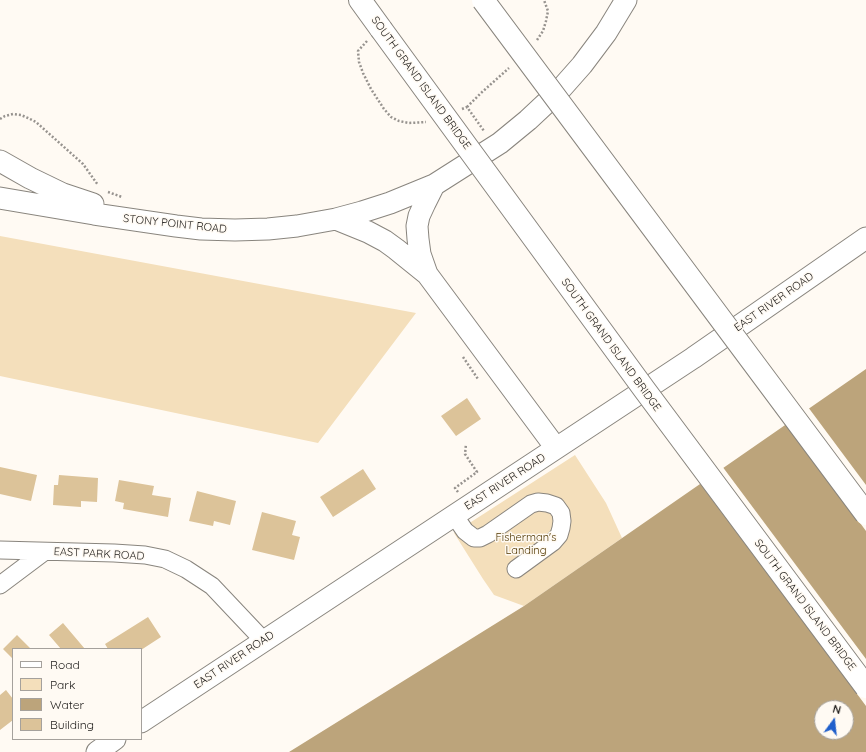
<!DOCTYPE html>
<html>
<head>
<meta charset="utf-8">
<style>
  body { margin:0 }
  #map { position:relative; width:866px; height:752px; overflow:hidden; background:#fffaf3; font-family:Quicksand,sans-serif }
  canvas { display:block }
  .legend { position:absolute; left:12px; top:648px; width:130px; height:92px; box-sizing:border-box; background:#fffaf3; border:1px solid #a5a19c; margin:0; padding:5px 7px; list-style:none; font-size:12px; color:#1e1c1a }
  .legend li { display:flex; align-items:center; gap:8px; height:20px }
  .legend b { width:20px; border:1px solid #a5a19c }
  .north { position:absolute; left:814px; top:700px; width:40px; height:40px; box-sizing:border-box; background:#fffaf3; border:1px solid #a5a19c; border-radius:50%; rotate:15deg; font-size:11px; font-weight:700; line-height:16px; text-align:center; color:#1e1c1a }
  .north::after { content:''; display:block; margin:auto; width:14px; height:18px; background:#205fcb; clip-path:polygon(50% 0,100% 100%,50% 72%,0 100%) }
</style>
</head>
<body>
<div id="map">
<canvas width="866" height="752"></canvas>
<ul class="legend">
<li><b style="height:5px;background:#fff"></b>Road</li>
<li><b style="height:11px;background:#f4dfbb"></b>Park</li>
<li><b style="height:11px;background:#bca47b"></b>Water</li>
<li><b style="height:11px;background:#dcc399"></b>Building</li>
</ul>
<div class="north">N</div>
</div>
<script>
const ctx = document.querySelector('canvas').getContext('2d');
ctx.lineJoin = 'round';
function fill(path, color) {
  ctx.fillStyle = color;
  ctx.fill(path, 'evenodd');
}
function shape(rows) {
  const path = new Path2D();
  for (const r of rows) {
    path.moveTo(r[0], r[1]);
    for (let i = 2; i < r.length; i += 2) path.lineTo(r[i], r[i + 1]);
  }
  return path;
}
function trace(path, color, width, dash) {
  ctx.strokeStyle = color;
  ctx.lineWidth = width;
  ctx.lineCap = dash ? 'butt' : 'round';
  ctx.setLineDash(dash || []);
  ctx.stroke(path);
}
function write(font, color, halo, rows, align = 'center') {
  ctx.font = font + ' Quicksand,sans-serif';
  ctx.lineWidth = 3;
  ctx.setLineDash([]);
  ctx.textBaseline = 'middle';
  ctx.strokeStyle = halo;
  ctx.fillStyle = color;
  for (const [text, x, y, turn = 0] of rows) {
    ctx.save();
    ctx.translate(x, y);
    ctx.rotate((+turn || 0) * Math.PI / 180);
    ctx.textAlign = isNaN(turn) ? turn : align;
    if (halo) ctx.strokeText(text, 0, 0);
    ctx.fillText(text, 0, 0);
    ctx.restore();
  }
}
const green = shape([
  [0,236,416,313,318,443,0,376],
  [575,455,606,503,622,538,524,606,494,595,483,579,454,533]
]);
const water = shape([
  [866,369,866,752,289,752,524,606],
  [822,708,846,708,846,732,822,732]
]);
const pier = shape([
  [808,407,866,485,866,531,785,422],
  [722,466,866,659,866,706,699,482]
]);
const building = shape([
  [467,398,481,419,456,436,441,416],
  [0,467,37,475,31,501,0,494],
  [363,469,376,489,333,517,320,497],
  [59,475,98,478,97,502,81,501,81,507,53,505,54,485,58,485],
  [119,480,154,486,152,495,171,498,168,517,123,509,124,503,115,501],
  [197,491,236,501,230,525,214,521,213,526,189,521],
  [262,512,296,521,292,535,300,537,294,560,252,550],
  [148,617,161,637,141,650,141,649,108,649,105,644],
  [63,623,85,649,61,649,49,635],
  [17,635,31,649,13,649,13,659,3,649],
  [6,690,13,699,13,720,0,730,0,695]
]);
const path = shape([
  [537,40,543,31,546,21,548,11,544,0],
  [367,41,358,51,359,62,363,73,371,89,384,109,391,117,399,121,409,123,426,122],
  [467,107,481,93,509,68],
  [462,109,467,107,484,131],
  [0,119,5,116,13,114,21,115,28,118,36,122,83,164,98,185],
  [108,192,122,197],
  [463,357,478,379],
  [458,492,455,488,477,472,465,454,466,444]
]);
const minor = shape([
  [454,515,465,531,474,538,480,538,488,534,531,504,538,502,547,503,556,506,561,513,562,521,561,528,559,535,553,542,516,569],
  [0,550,114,553,145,555,165,559,186,569,212,586,263,640],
  [0,585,44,552]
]);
const major = shape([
  [0,161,30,178,63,194,93,204],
  [0,198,94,214,176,226,201,229,235,230,268,229,297,226,336,219,362,212,390,203,434,185,500,143,528,120,559,91,582,65,606,33,626,0],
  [336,219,368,232,385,241,396,249,427,274,556,448],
  [427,274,420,254,418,239,417,226,419,216,425,203,434,185],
  [141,722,693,358,866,238],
  [97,752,115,739]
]);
const highway = shape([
  [360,0,381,29]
]);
const highwayBridge = shape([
  [483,0,866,514],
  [381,29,644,389,866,687]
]);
const streetNames = [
  ["SOUTH GRAND ISLAND BRIDGE",421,83,54],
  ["STONY POINT ROAD",175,224,6],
  ["EAST RIVER ROAD",774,302,-35],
  ["SOUTH GRAND ISLAND BRIDGE",611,345,54],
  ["EAST RIVER ROAD",505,482,-33],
  ["EAST PARK ROAD",99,554,3],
  ["SOUTH GRAND ISLAND BRIDGE",805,605,53],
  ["EAST RIVER ROAD",234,660,-34]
];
const parkNames = [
  ["Fisherman's",526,538],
  ["Landing",526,551]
];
fill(green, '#f4dfbb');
fill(water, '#bca47b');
fill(pier, '#fffaf3');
fill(building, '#dcc399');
trace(minor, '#89857e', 19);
trace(major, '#89857e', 23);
trace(highway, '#89857e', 24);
trace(path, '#97938f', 2.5, [2, 2]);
trace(minor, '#fff', 17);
trace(major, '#fff', 21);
trace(highway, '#fff', 22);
trace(highwayBridge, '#89857e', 24, []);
trace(highwayBridge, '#fff', 22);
write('11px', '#1e1c1a', '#fffaf3', streetNames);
write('11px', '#503700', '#fffaf3', parkNames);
</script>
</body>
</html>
